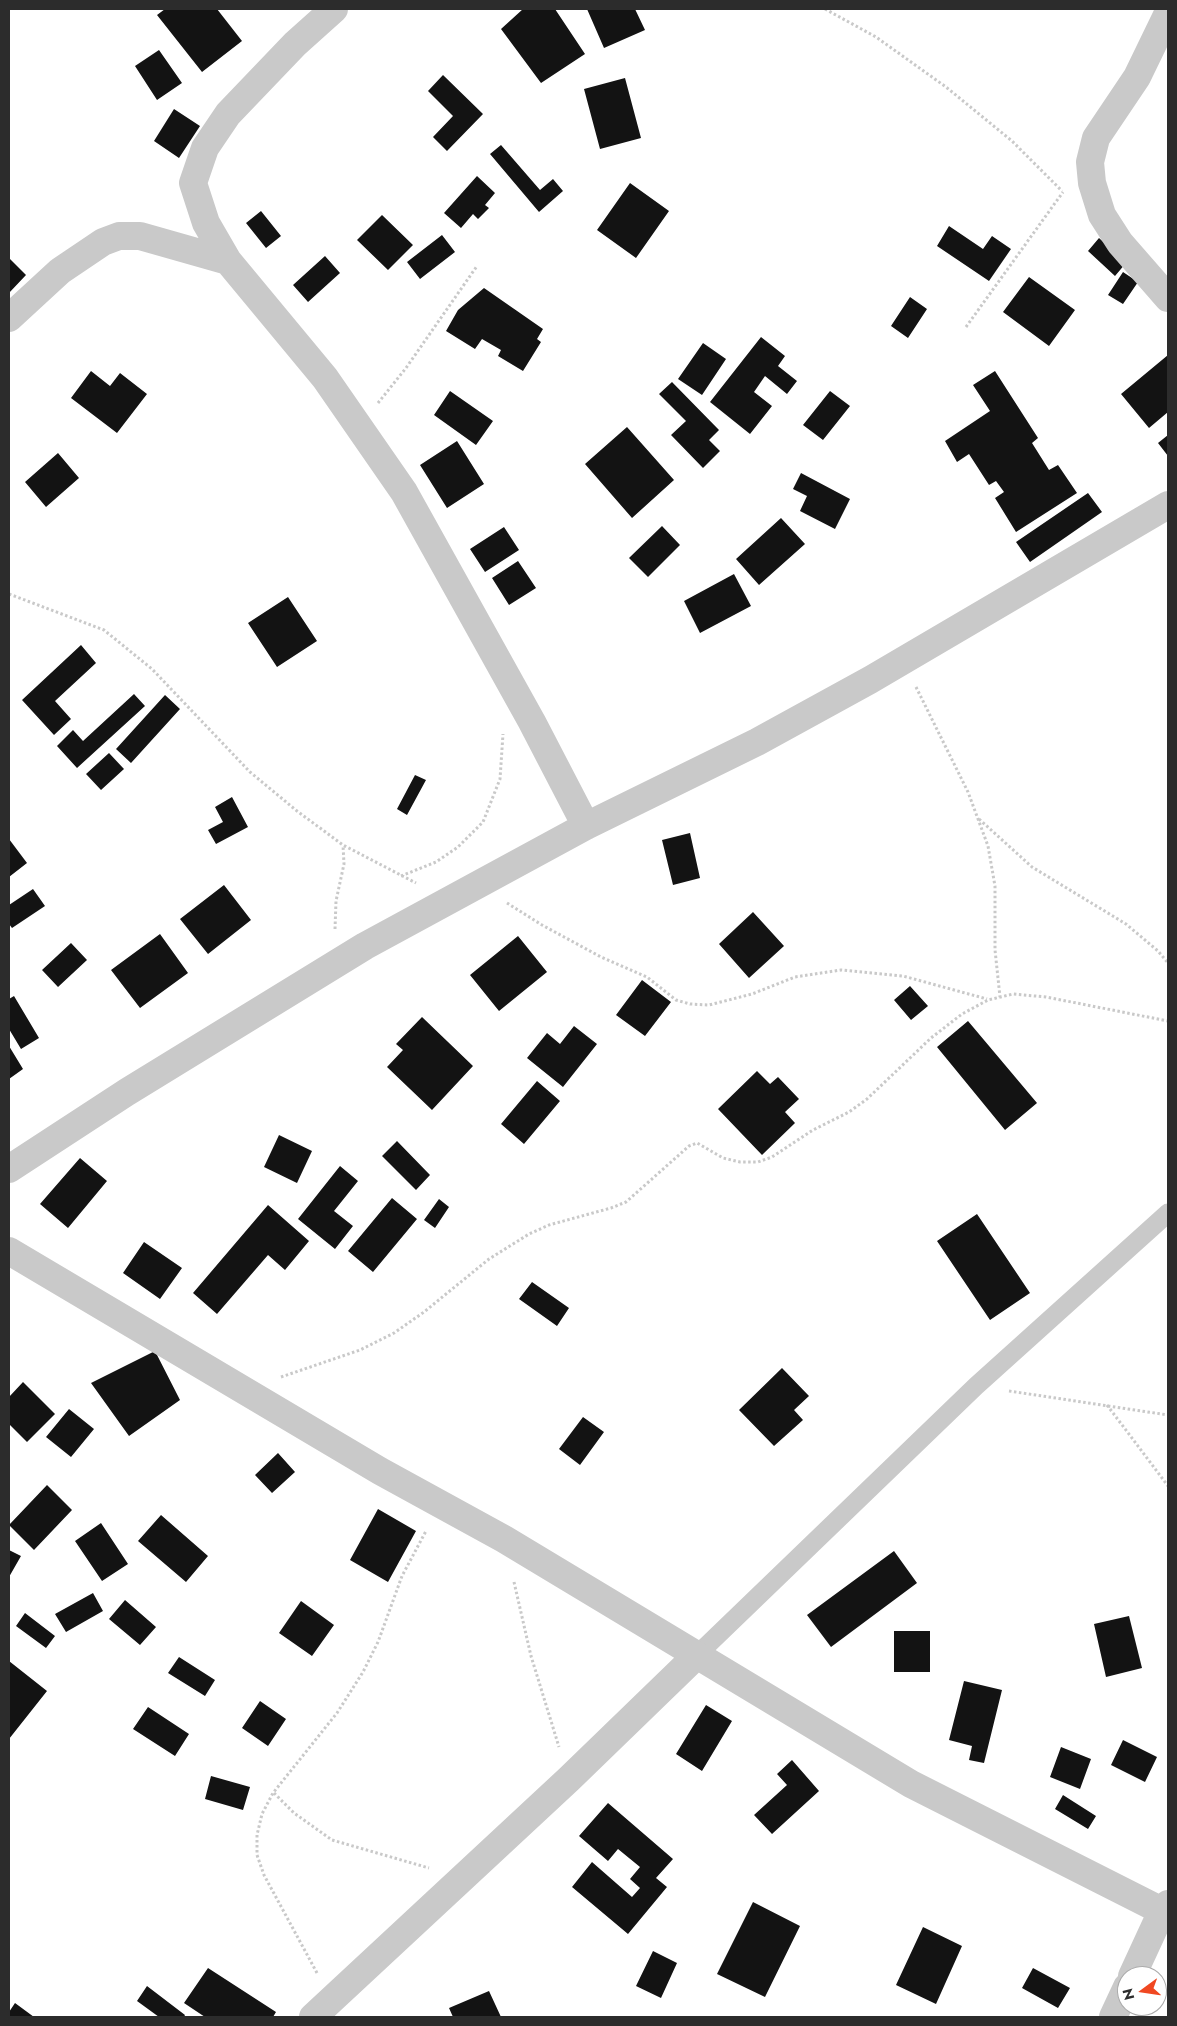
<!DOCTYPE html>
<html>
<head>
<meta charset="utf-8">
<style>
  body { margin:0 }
  #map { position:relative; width:1177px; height:2026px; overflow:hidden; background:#fff; font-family:Jost,sans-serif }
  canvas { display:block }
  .frame { position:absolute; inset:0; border:10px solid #2c2c2c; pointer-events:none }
  .north { position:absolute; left:1117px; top:1966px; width:50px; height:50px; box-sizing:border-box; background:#fff; border:1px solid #ababab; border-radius:50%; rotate:256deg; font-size:14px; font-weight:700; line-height:20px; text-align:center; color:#2c2c2c }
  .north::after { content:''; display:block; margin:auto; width:18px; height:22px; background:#f04822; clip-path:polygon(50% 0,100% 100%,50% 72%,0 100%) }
</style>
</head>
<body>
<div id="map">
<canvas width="1177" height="2026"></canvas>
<div class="frame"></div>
<div class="north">N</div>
</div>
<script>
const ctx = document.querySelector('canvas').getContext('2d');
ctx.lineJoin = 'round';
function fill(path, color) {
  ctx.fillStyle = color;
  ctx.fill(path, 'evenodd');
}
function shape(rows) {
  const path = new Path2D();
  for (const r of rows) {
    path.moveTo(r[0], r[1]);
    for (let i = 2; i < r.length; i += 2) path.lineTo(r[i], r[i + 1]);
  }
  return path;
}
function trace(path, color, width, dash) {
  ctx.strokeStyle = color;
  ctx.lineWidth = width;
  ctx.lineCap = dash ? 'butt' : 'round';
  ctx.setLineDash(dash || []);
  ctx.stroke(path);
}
const building = shape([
  [165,9,217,9,242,41,202,72,157,15],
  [523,9,555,9,585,54,541,83,501,29],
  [587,9,635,9,645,30,604,48],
  [159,50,182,83,157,100,135,66],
  [443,75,483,114,447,151,433,137,453,116,428,91],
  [625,78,641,138,600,149,584,89],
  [174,109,200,126,179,158,154,141],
  [501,145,540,190,553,179,563,191,539,212,490,154],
  [477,176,495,193,485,205,489,208,478,219,473,214,461,228,444,213],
  [630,183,669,211,636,258,597,230],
  [261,211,281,236,266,248,246,223],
  [382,215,413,245,388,270,357,240],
  [949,226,983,249,992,236,1011,249,989,281,937,246],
  [442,235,455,252,420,279,407,262],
  [1099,238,1126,263,1115,276,1088,251],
  [325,256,340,273,308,302,293,285],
  [9,258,26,275,9,293],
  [1123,272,1138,282,1123,304,1108,295],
  [1029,277,1075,310,1049,346,1003,312],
  [484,288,543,329,537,339,541,342,523,371,498,356,501,350,482,339,475,349,446,331,458,310],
  [910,297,927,309,908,338,891,326],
  [761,337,785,356,778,366,797,381,787,394,765,376,754,392,772,406,750,434,710,402],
  [703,343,726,359,702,395,678,379],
  [1168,355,1168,412,1149,428,1121,394],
  [91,371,110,386,120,373,147,394,117,433,71,398],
  [995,371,1038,438,1032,443,1049,470,1058,465,1077,493,1016,532,995,498,1004,492,996,481,989,485,969,454,957,462,945,441,990,411,973,385],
  [672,382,719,430,709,440,720,451,703,468,671,435,686,421,659,394],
  [450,391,493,421,476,445,434,415],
  [830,391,850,406,823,440,803,425],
  [627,427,674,480,632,518,585,464],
  [1168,435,1168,456,1158,443],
  [457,441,484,484,447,508,420,465],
  [58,453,79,478,46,507,25,482],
  [801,473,850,499,835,529,800,511,807,496,793,489],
  [1088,493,1102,512,1030,562,1016,542],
  [781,518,805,544,759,585,736,559],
  [662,526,680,545,648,577,629,558],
  [504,527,519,550,485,572,470,549],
  [518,561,536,588,509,605,492,578],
  [734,574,751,606,700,633,684,601],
  [288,597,317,641,277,667,248,623],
  [81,645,96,663,55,701,71,719,54,735,22,700],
  [134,694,145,706,77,768,57,746,73,730,83,741],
  [165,695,180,709,131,763,116,749],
  [109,753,124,769,101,790,86,774],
  [415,775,426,780,407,815,397,809],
  [232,797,248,827,216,844,208,830,223,822,215,807],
  [690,833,700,878,673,885,662,840],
  [9,839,27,863,9,877],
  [224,885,251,920,208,954,180,919],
  [33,889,45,906,12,928,9,924,9,905],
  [753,912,784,946,749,978,719,944],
  [160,934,188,973,140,1008,111,970],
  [518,936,547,972,499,1011,470,975],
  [71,943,87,960,58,987,42,970],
  [642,980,671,1002,645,1036,616,1015],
  [910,986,928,1006,911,1020,894,1000],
  [14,996,39,1038,21,1049,9,1029,9,999],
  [422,1017,473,1066,432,1110,387,1067,403,1050,396,1044],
  [968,1021,1037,1103,1005,1130,937,1047],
  [574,1026,597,1044,563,1087,527,1058,547,1033,560,1044],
  [9,1046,23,1069,9,1079],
  [757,1071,770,1084,778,1077,799,1099,785,1112,795,1123,762,1155,718,1109],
  [537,1081,560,1101,524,1144,501,1124],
  [279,1135,312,1151,297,1183,264,1167],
  [397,1141,430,1175,416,1190,382,1156],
  [80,1158,107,1181,68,1228,40,1204],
  [340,1166,358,1181,334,1211,353,1226,335,1249,298,1219],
  [392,1198,417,1219,373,1272,348,1251],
  [439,1199,449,1207,435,1228,424,1220],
  [268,1205,309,1241,285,1270,268,1255,217,1314,193,1293],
  [977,1214,1030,1293,990,1320,937,1241],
  [144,1242,182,1268,160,1299,123,1273],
  [532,1282,569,1308,557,1326,519,1299],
  [155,1351,180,1400,129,1436,91,1383],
  [782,1368,809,1396,794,1410,803,1420,774,1446,739,1410],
  [23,1382,55,1414,27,1442,9,1424,9,1397],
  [69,1409,94,1429,71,1457,46,1437],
  [583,1417,604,1432,580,1465,559,1449],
  [278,1453,295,1472,272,1493,255,1475],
  [47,1485,72,1510,34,1550,9,1525],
  [378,1509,416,1531,388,1582,350,1560],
  [161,1515,208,1556,186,1582,138,1541],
  [101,1523,128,1564,102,1581,75,1541],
  [9,1550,21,1556,9,1577],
  [894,1551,917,1583,831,1647,807,1615],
  [93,1593,103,1611,66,1632,55,1614],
  [125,1600,156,1627,140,1645,109,1619],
  [301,1601,334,1625,312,1656,279,1633],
  [25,1613,55,1636,46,1648,16,1626],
  [1129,1616,1142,1668,1106,1677,1094,1624],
  [894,1631,930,1631,930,1672,894,1672],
  [179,1657,215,1680,205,1696,168,1673],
  [9,1661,47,1691,9,1739],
  [964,1681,1002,1690,984,1763,969,1760,972,1746,949,1740],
  [260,1701,286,1719,268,1746,242,1728],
  [706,1705,732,1721,702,1771,676,1754],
  [148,1707,189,1734,175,1756,133,1729],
  [1123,1740,1157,1757,1145,1782,1111,1765],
  [1061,1747,1091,1759,1080,1789,1050,1777],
  [792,1760,819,1791,772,1834,754,1815,787,1785,777,1774],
  [211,1776,250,1787,243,1810,205,1799],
  [1063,1795,1096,1816,1088,1829,1055,1809],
  [608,1803,673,1859,656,1878,667,1887,628,1934,572,1887,592,1862,632,1897,640,1888,630,1879,640,1867,618,1849,608,1861,579,1836],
  [753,1902,800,1926,765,1997,717,1974],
  [923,1927,962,1946,936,2004,896,1985],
  [653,1951,677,1963,661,1998,636,1986],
  [208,1968,276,2012,273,2017,205,2017,184,2003],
  [1033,1968,1070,1988,1058,2008,1022,1988],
  [147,1986,185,2015,184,2017,159,2017,137,2001],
  [489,1991,501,2017,453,2017,449,2008],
  [15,2003,34,2017,9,2017,9,2012]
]);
const path = shape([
  [825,9,876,37,946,87,1012,141,1062,191],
  [966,327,1063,192],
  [378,403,406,368,477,266],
  [9,594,104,630,152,669,250,772,297,811,343,845,416,883],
  [916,687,968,792,988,846,995,886,995,950,1000,997],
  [979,819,1032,867,1126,924,1158,951,1168,963],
  [401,876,436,862,458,847,483,822,500,779,503,734],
  [507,903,542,925,601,957,647,977,676,1000,690,1004,709,1005,752,994,795,977,841,970,903,976,987,999],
  [335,929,336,901,344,864,343,845],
  [281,1377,360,1350,394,1333,424,1312,489,1259,529,1234,549,1225,611,1208,626,1202,689,1146,697,1143,723,1158,740,1162,758,1162,772,1157,813,1130,849,1112,867,1099,931,1038,962,1014,988,1000,1013,994,1046,997,1168,1021],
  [1009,1391,1168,1415],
  [1107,1405,1168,1486],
  [514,1582,531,1656,559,1747],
  [274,1793,294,1813,332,1840,429,1868],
  [317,1973,264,1875,257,1855,257,1835,262,1814,273,1793,337,1713,363,1672,378,1642,402,1576,426,1531]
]);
const service = shape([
  [697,1655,976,1386,1168,1213]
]);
const minor = shape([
  [334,9,295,44,228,114,205,148,193,183,206,223,228,261,325,378,404,492,532,722,586,826],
  [1168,13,1137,77,1096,138,1090,162,1092,183,1102,215,1120,243,1168,298],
  [9,318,60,271,103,242,119,236,140,236,228,261],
  [9,1169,127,1092,365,946,586,826,757,742,870,680,1168,505],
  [9,1251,380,1471,504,1539,911,1784,1168,1914],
  [1132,1976,1162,1911,1168,1904],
  [313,2017,569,1779,697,1655],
  [1113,2017,1127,1987]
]);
fill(building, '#131313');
trace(path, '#c9c9c9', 3, [2.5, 2.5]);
trace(service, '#c9c9c9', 19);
trace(minor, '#c9c9c9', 28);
</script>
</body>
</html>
